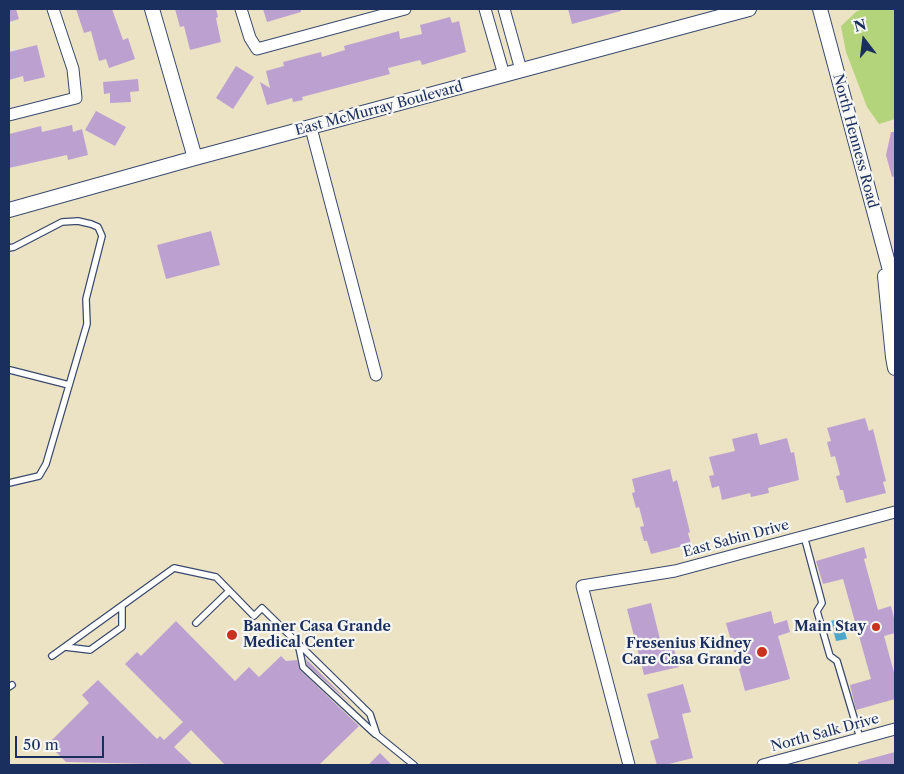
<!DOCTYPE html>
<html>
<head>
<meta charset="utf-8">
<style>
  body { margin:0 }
  #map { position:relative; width:904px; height:774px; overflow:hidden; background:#ece3c5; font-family:"Libre Caslon Text",serif }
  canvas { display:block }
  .frame { position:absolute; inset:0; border:10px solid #1b2f5e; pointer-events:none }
  .north { position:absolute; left:839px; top:15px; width:50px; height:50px; -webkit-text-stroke:4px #f6f6f2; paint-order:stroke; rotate:345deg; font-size:14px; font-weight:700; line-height:20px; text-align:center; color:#1b2f5e }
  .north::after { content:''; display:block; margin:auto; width:18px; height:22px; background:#1b2f5e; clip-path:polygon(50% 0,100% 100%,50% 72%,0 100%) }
  .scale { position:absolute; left:15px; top:736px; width:89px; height:22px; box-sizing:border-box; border:2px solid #1b2f5e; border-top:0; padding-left:6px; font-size:15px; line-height:18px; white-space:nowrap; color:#1b2f5e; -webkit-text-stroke:4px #f6f6f2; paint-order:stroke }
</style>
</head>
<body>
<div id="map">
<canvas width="904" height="774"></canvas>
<div class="frame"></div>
<div class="north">N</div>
<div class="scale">50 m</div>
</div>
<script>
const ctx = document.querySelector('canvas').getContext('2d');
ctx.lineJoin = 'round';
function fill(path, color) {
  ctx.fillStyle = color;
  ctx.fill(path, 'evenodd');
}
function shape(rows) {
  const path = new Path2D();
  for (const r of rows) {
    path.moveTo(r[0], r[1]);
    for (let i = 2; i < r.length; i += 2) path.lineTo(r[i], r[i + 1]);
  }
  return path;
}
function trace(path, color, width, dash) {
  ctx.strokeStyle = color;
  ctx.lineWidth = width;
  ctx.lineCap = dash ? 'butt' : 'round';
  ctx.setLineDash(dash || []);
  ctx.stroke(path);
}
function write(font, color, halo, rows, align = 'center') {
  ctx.font = font + ' "Libre Caslon Text",serif';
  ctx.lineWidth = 4.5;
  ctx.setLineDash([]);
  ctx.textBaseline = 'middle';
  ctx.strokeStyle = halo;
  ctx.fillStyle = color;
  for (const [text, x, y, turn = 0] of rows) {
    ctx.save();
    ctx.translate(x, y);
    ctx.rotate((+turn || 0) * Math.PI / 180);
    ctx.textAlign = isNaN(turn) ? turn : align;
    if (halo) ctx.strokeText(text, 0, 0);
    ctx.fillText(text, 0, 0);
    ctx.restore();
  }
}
const green = shape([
  [864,9,895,9,895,119,879,124,867,107,846,52,841,26,857,11]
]);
const water = shape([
  [841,618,847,639,836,641,831,621]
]);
const building = shape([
  [9,9,16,9,19,19,9,22],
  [76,9,112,9,123,40,128,38,135,59,109,68,106,59,99,61,91,31,84,33],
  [175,9,216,9,218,17,216,18,221,42,190,50,184,26,180,27],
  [263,9,301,9,301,12,267,22],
  [568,9,621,9,621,11,572,24],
  [450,17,452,23,459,21,466,52,422,65,420,60,388,68,390,74,302,97,303,100,293,102,292,98,267,105,260,82,270,88,266,71,284,66,283,62,321,52,322,57,345,50,344,46,399,31,400,39,422,34,420,25],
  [37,45,45,77,24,82,23,76,9,80,9,52],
  [236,66,254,77,233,109,216,98],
  [138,79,139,91,130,92,131,102,110,103,110,93,104,94,103,82],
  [96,111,126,127,115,146,85,130],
  [72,125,73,132,82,129,88,155,68,160,67,155,9,168,9,134,41,126,42,132],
  [891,132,895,132,895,176,892,177,886,155],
  [211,231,220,265,166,279,157,245],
  [865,418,869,431,873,429,886,481,883,482,886,493,846,503,843,490,840,490,836,476,840,475,835,456,831,457,827,442,831,441,827,428],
  [757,433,760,445,787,438,791,453,794,452,799,480,768,488,769,493,751,497,750,493,722,500,719,486,712,488,709,476,714,475,709,457,735,451,732,439],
  [670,469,673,482,677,480,690,532,688,533,691,544,651,554,647,541,644,541,640,527,644,526,639,507,636,508,632,493,635,492,632,479],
  [864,547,867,558,864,559,878,610,891,606,895,622,895,633,884,636,895,676,895,699,856,710,850,685,871,679,843,579,823,584,816,561],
  [651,603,661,643,672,641,679,667,644,675,627,609],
  [771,611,774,624,787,620,790,632,778,636,790,679,745,691,739,669,741,668,736,652,734,652,726,623],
  [176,621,235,681,249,667,259,677,281,656,286,661,297,660,300,670,359,726,319,765,225,765,191,730,174,747,193,765,66,762,48,744,89,703,82,695,98,680,157,739,160,736,164,740,183,722,125,664,137,652,141,656],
  [306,659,353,706,307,665],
  [683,684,691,712,682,714,693,758,665,765,657,765,650,741,659,738,647,694],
  [895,752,895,765,858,765,858,762],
  [380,753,392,765,368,765]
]);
const service = shape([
  [9,248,14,247,62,222,78,221,91,224,98,227,102,236,86,299,87,324,46,464,39,476,9,483],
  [10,370,69,385],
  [804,536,822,603,817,611,830,656,837,661,860,738],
  [196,623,229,591],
  [298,643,303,667,375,734],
  [65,647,90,650,122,627,122,606],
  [52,656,174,568,216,577,254,616,262,608,370,714,377,735,414,765],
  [9,687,12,685]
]);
const minor = shape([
  [241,9,250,38,257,49,405,9],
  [485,9,504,75],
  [504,9,521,70],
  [9,115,76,98,73,69,53,9],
  [311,128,376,375],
  [629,765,582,586,675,571,895,512],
  [763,765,895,729]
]);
const tertiary = shape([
  [152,9,195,158],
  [820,9,895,289],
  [9,210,195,158,749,9],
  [885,276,893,357,895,368]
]);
const markers = [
  [876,627,5,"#c8321e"],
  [232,635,6,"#c8321e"],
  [762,652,6,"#c8321e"]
];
const streetNames = [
  ["East McMurray Boulevard",379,109,-15],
  ["North Henness Road",855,141,75],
  ["East Sabin Drive",736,539,-15],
  ["North Salk Drive",825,733,-15]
];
const poiNames = [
  ["Banner Casa Grande",243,627,"left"],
  ["Medical Center",243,643,"left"],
  ["Main Stay",866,627],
  ["Fresenius Kidney",751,644],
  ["Care Casa Grande",751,660]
];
fill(green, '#b4d47b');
fill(water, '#4ca7ca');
fill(building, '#bca1d0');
trace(service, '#3a4a6d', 8);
trace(minor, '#3a4a6d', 13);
trace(tertiary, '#3a4a6d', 16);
trace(service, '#fff', 5.5);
trace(minor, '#fff', 11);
trace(tertiary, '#fff', 14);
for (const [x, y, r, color] of markers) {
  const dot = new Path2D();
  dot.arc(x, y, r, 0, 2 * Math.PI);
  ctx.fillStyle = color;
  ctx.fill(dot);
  trace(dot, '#f6f6f2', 2);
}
write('14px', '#1b2f5e', '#f6f6f2', streetNames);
write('bold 14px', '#1b2f5e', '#f6f6f2', poiNames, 'right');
</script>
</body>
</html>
